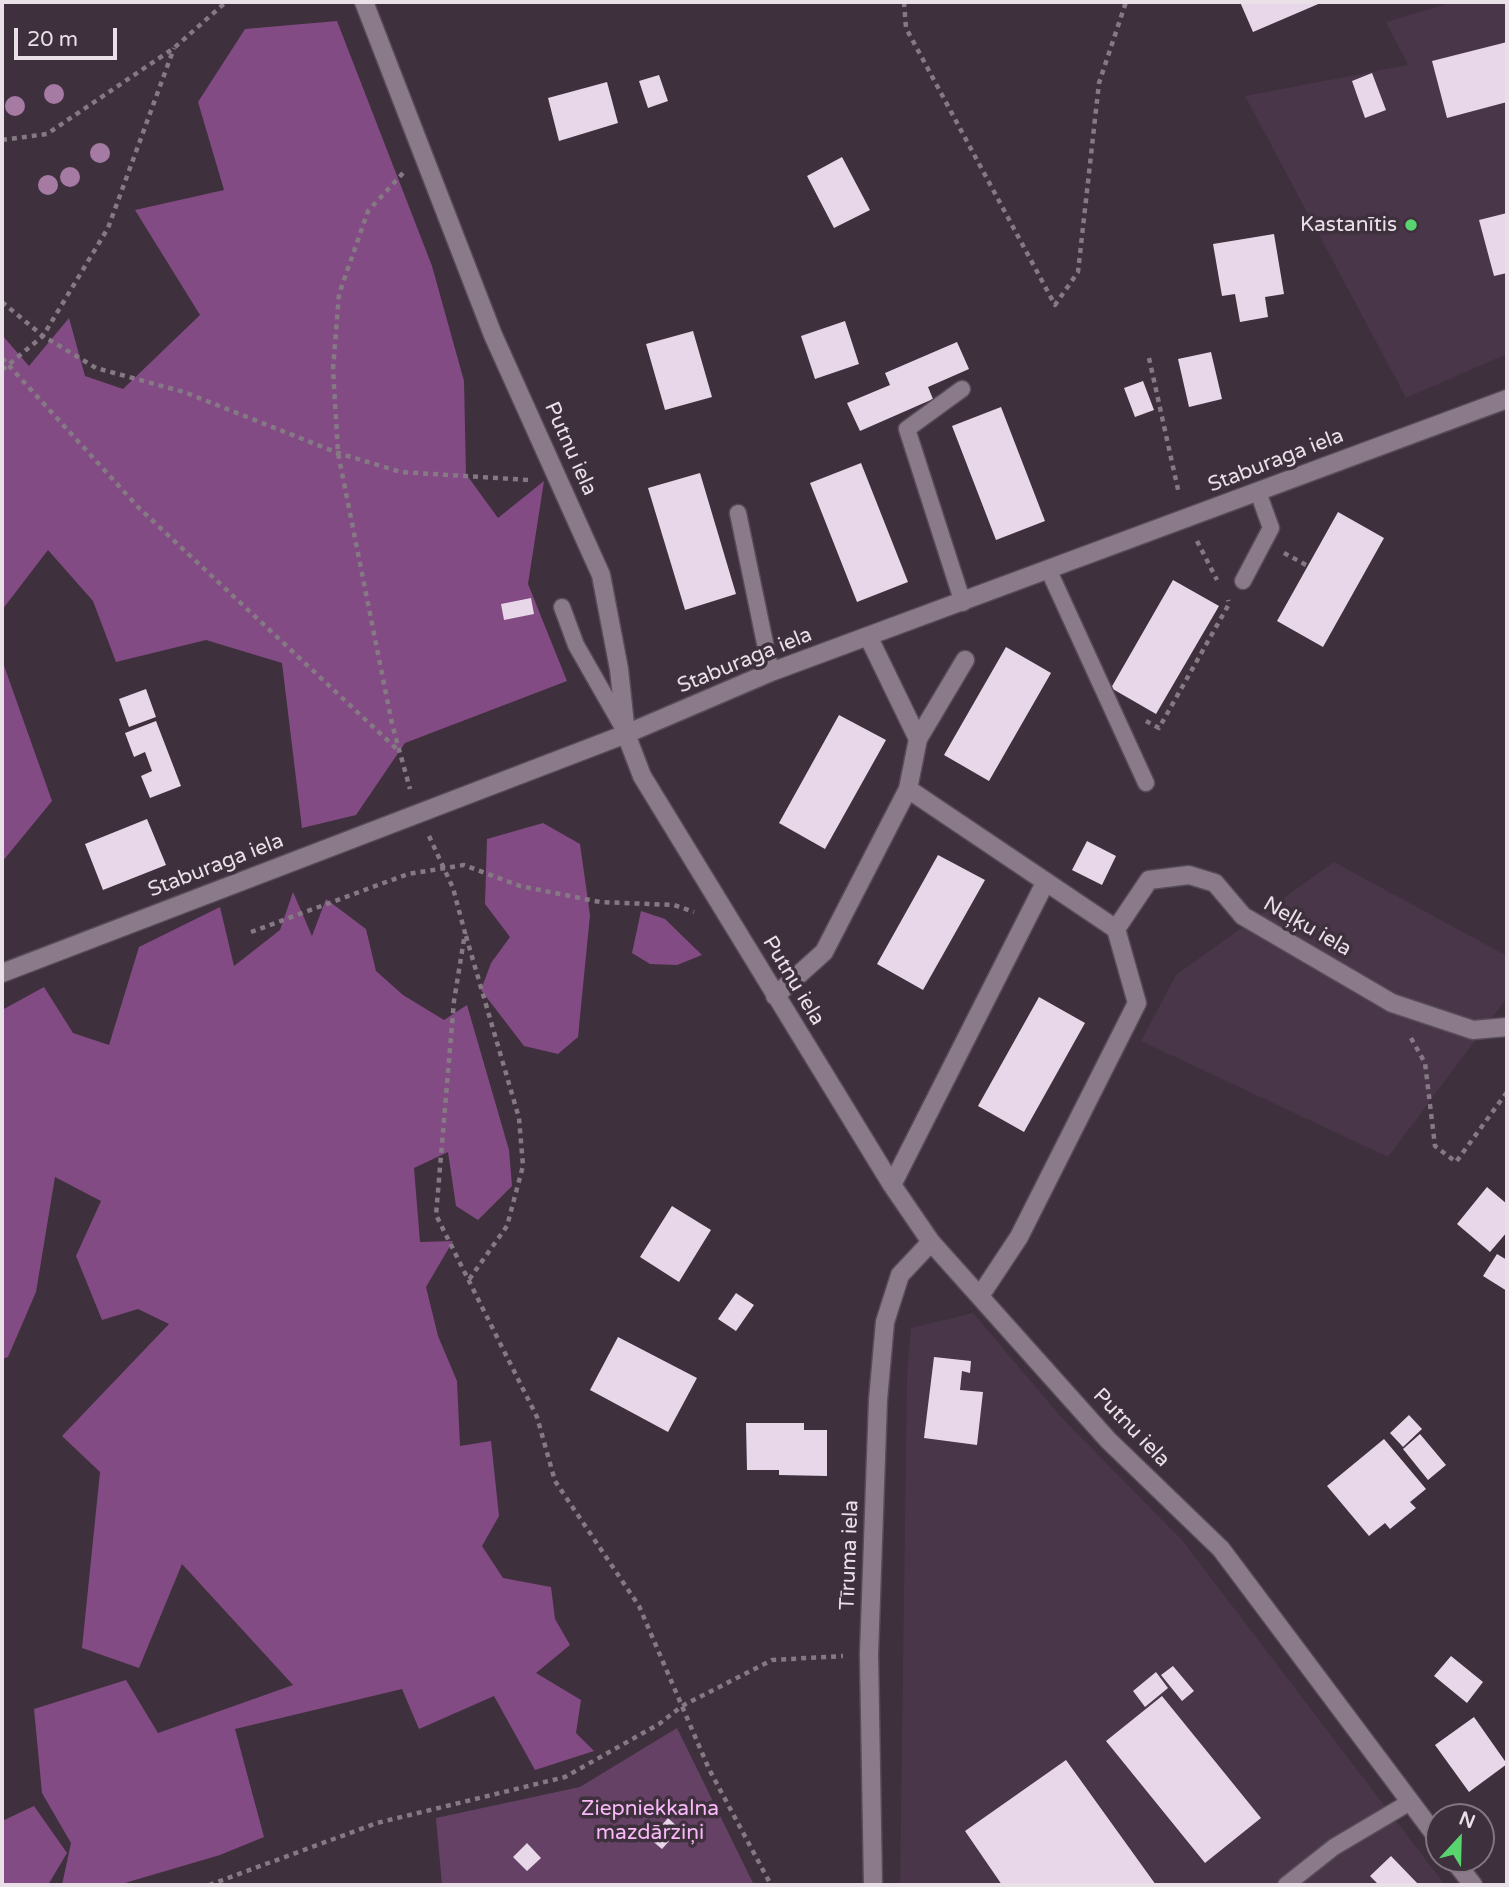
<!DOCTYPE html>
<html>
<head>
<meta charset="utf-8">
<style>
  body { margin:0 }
  #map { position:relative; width:1509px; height:1887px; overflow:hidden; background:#3e303d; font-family:"Varela Round",sans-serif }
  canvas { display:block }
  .frame { position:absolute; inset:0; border:4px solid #e9e0e8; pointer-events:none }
  .north { position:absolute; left:1425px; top:1803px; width:70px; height:70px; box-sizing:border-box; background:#3e303d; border:2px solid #827681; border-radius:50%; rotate:22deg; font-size:19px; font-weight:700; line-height:28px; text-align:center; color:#e9e0e8 }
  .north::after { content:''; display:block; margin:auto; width:24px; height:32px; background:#59d56f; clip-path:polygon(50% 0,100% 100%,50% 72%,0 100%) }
  .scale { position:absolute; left:14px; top:28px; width:103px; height:32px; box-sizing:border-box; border:4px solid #e9e0e8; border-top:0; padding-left:9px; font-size:21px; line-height:24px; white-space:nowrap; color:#e9e0e8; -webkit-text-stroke:5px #3e303d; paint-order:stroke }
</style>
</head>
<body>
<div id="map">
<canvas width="1509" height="1887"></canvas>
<div class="frame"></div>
<div class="north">N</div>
<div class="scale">20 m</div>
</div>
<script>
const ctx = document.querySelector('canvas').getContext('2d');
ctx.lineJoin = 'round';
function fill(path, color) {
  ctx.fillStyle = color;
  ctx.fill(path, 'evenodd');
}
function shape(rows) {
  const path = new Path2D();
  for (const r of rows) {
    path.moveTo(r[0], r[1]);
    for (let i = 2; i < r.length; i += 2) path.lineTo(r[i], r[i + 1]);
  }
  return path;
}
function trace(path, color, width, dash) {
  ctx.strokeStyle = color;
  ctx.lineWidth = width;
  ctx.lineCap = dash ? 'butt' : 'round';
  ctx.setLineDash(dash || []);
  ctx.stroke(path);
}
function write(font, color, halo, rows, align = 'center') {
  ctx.font = font + ' "Varela Round",sans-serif';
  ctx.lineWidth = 7;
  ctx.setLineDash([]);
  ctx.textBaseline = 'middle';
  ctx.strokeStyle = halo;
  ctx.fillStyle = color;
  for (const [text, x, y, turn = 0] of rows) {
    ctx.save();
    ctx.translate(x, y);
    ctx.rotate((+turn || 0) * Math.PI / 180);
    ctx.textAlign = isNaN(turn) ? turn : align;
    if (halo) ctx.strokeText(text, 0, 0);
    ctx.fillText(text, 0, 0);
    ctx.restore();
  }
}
const built = shape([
  [1454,2,1507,2,1507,354,1406,398,1245,96,1408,65,1386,22],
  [1334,862,1507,956,1507,998,1388,1157,1141,1041,1176,975],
  [973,1313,1063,1419,1182,1540,1445,1885,900,1885,907,1374,911,1328]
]);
const green = shape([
  [677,1728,754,1885,442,1885,436,1818,580,1787]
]);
const forest = shape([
  [337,21,432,266,464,381,466,474,498,518,544,481,528,584,567,681,405,743,356,815,302,828,282,663,206,640,116,662,93,601,48,550,2,610,2,335,29,366,69,318,85,376,123,389,200,315,135,210,224,190,198,102,245,29],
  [2,660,52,801,2,862],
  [543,823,580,844,590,915,578,1037,558,1054,524,1046,481,990,491,963,510,937,485,904,487,839],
  [293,892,312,936,326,899,366,929,376,971,403,995,444,1020,467,1005,509,1150,512,1186,478,1220,456,1206,448,1152,414,1168,420,1242,453,1241,426,1287,438,1336,457,1381,460,1446,491,1441,499,1516,482,1546,503,1578,551,1587,555,1619,570,1645,536,1673,581,1700,576,1733,594,1751,535,1770,494,1696,419,1729,402,1689,235,1729,264,1837,220,1855,118,1885,62,1885,71,1843,42,1793,34,1709,126,1680,158,1733,293,1685,182,1564,139,1668,82,1648,100,1472,62,1436,169,1324,138,1309,102,1320,76,1256,101,1201,55,1177,36,1292,8,1357,2,1359,2,1010,44,987,73,1033,109,1045,139,947,220,907,234,966,280,930],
  [641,911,665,919,702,955,677,965,650,964,632,953],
  [34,1806,67,1853,48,1885,2,1885,2,1821]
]);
const building = shape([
  [1240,2,1323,2,1253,32],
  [1507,42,1507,102,1447,118,1432,61],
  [1372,73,1386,110,1365,118,1352,81],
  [659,75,668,101,648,108,639,81],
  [607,82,618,123,559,141,548,98],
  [842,157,870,210,834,228,807,176],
  [1507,213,1507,273,1494,276,1479,220],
  [1274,234,1284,294,1265,297,1268,317,1240,322,1235,294,1222,296,1213,244],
  [845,321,859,364,815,379,801,336],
  [693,331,712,397,665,410,646,344],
  [957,342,969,369,928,387,933,399,860,431,847,403,890,385,885,373],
  [1211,352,1222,399,1189,407,1178,359],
  [1143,381,1154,410,1135,417,1124,388],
  [1001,407,1045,521,996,540,952,426],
  [861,463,908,582,857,602,810,483],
  [700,473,736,594,685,610,648,488],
  [1338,512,1384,538,1323,647,1277,621],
  [1173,580,1219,606,1156,714,1111,688],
  [531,598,534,614,504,620,501,604],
  [1006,647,1051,673,989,781,944,755],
  [146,689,156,717,129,727,119,699],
  [839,715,886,740,825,849,779,823],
  [156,721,181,786,150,798,141,776,152,771,145,752,134,757,125,733],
  [147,819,166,865,103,890,85,844],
  [1087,841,1116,856,1102,885,1072,870],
  [938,855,985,880,923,990,877,964],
  [1039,997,1085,1023,1024,1132,978,1106],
  [1487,1187,1507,1204,1507,1232,1490,1252,1457,1224],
  [672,1206,711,1230,679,1282,640,1257],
  [1497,1254,1507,1260,1507,1291,1483,1276],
  [736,1293,754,1305,736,1331,718,1319],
  [618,1337,697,1378,668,1432,590,1390],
  [934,1357,971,1361,970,1373,962,1371,960,1390,983,1392,977,1445,924,1438],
  [1409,1415,1422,1429,1403,1447,1390,1433],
  [746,1423,804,1423,804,1430,827,1430,827,1476,779,1475,779,1470,747,1470],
  [1420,1434,1446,1465,1428,1480,1403,1449],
  [1384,1439,1426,1489,1410,1502,1416,1508,1390,1529,1385,1523,1369,1536,1327,1486],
  [1451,1656,1483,1682,1467,1703,1434,1676],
  [1173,1666,1194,1691,1182,1701,1161,1675],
  [1156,1672,1168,1688,1145,1707,1133,1691],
  [1162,1696,1261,1818,1205,1863,1106,1741],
  [1474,1717,1507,1764,1469,1792,1435,1745],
  [1066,1760,1156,1885,1002,1885,965,1831],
  [668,1818,680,1829,662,1849,650,1839],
  [527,1843,541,1858,527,1871,513,1857],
  [1391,1856,1419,1885,1379,1885,1370,1876]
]);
const path = shape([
  [904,2,906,28,1055,305,1078,272,1099,83,1126,2],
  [2,140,47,134,174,48,226,2],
  [403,173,368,211,339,294,333,369,338,453,392,724,410,789],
  [2,302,43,336,96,368,184,392,338,453,401,472,529,480],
  [2,358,139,508,399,751],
  [1149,358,1179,494],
  [2,370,43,336,108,228,174,48],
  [1197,541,1217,580],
  [1284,553,1308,566],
  [1146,721,1159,728,1229,604,1228,600],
  [429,836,453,888,465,933,454,1001,436,1215,537,1417,555,1481,639,1606,709,1769,771,1885],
  [251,932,408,874,464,865,520,886,600,902,674,905,694,912],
  [466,936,519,1118,523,1166,507,1226,468,1281],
  [1411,1038,1425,1063,1435,1146,1456,1162,1507,1092],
  [209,1885,377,1823,565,1777,659,1724,682,1706,772,1660,843,1656]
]);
const service = shape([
  [962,389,907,429,963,603],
  [738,513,771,672],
  [1049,571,1146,783],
  [1243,581,1271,528,1258,492],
  [562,607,576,645,625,731],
  [1286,1885,1334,1847,1410,1802]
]);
const minor = shape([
  [364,2,493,335,601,575,619,669,626,734,642,776,892,1185,931,1242,1108,1440,1221,1549,1439,1840],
  [869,638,918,739],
  [908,789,1116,929,1137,1003,1019,1237,980,1296],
  [1116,929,1149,880,1189,875,1215,883,1243,916,1392,1003,1473,1030,1507,1027],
  [2,973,626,734,771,672,1507,399],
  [775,996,824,952,908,789,918,739,965,660],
  [892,1185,1045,883],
  [1453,1859,1473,1885],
  [873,1885,869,1654,878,1400,885,1322,900,1275,931,1242]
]);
const trees = [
  [54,94],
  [15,106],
  [100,153],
  [70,177],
  [48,185]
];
const markers = [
  [1411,225,7,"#59d56f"]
];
const poiNames = [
  ["Kastanītis",1397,225]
];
const streetNames = [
  ["Putnu iela",570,449,66],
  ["Staburaga iela",1276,461,-21],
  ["Staburaga iela",745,661,-22],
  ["Staburaga iela",216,866,-21],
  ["Neļķu iela",1307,927,30],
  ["Putnu iela",793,981,59],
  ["Putnu iela",1131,1428,46],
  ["Tīruma iela",850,1555,-88]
];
const parkNames = [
  ["Ziepniekkalna",650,1809],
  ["mazdārziņi",650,1833]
];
fill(built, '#493649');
fill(green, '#654265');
fill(forest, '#834b83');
fill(building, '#e8d7e8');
trace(service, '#574c57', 19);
trace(minor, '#574c57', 21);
trace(path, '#857a84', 4.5, [5, 5]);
trace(service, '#8b7b8a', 16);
trace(minor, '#8b7b8a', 18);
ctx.fillStyle = '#a57ba4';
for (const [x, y] of trees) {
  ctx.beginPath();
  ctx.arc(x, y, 10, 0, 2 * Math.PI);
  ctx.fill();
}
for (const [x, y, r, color] of markers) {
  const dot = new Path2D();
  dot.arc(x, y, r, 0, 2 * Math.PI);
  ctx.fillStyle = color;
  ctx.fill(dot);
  trace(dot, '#3e303d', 2.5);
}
write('21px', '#e9e0e8', '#3e303d', poiNames, 'right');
write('21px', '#e9e0e8', '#3e303d', streetNames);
write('21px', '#f9b9f8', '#3e303d', parkNames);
</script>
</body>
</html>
